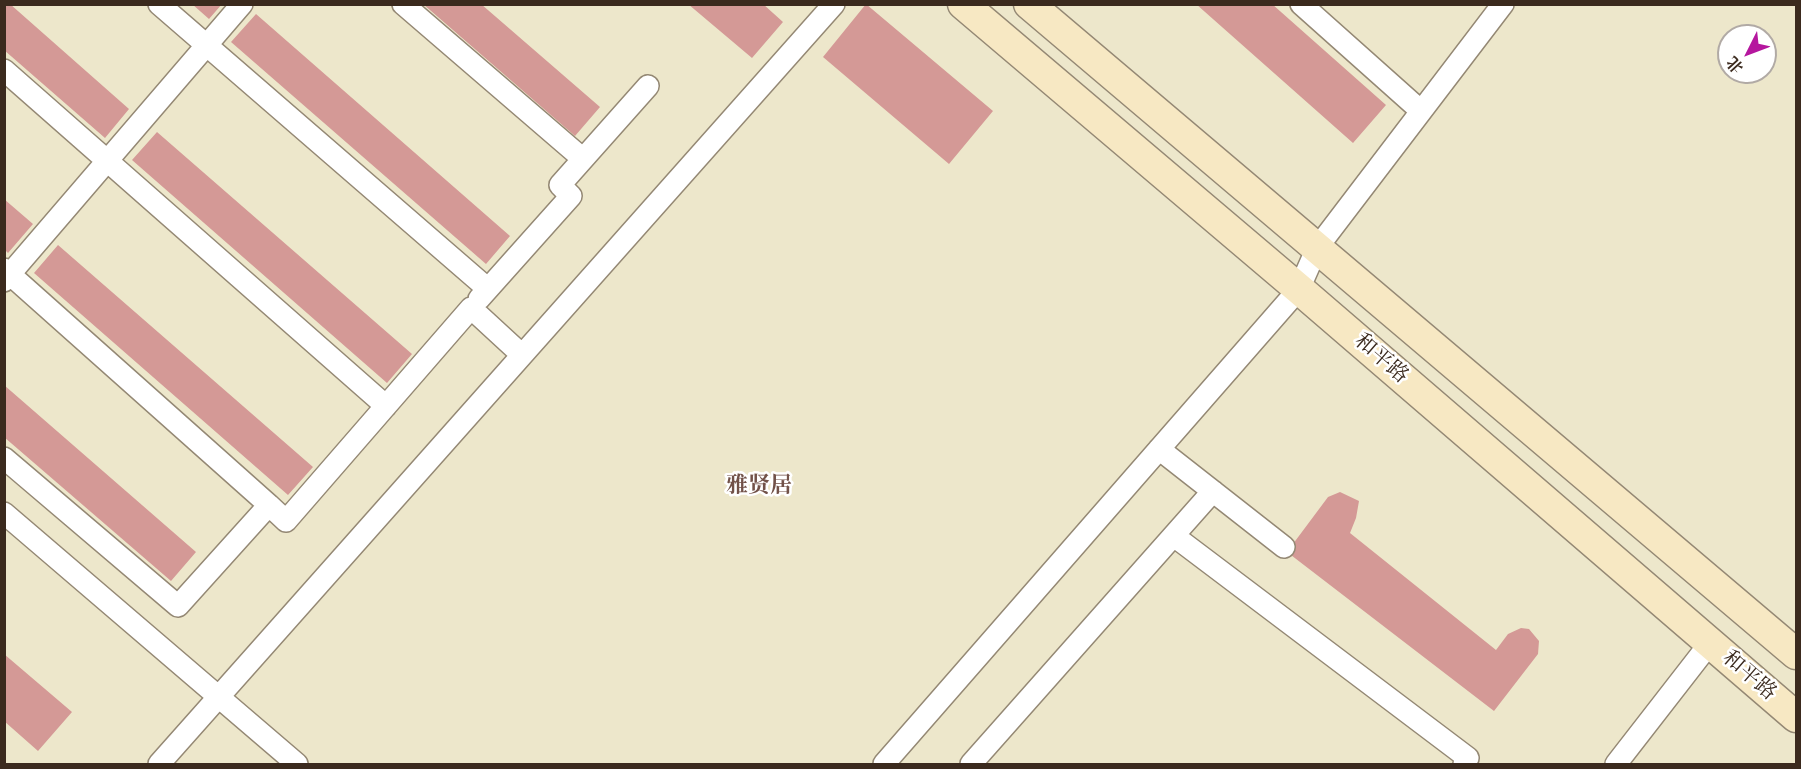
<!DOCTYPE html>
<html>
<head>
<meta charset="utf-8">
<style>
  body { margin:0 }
  #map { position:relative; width:1801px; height:769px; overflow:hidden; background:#ede7cb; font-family:"IM FELL Great Primer","Noto Serif SC",serif }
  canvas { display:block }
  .frame { position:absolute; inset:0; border:6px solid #3b2a1e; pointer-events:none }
  .north { position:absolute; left:1717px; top:24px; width:60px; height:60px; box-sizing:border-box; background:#fff; border:2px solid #b1aaa5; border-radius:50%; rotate:228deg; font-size:16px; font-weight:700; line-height:24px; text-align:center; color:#3b2a1e }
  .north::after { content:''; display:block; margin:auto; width:21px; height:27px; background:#b5179e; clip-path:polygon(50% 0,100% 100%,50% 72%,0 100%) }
</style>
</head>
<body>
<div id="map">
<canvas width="1801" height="769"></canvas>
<div class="frame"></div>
<div class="north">北</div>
</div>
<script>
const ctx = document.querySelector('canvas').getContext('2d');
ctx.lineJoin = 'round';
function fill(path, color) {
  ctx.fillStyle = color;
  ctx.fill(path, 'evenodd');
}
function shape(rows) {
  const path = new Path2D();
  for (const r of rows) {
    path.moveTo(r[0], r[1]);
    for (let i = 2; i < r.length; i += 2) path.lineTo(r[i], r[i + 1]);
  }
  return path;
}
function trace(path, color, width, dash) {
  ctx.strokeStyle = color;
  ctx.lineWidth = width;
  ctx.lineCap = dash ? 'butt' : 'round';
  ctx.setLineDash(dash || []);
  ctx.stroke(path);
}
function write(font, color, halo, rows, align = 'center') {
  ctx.font = font + ' "IM FELL Great Primer","Noto Serif SC",serif';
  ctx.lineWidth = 5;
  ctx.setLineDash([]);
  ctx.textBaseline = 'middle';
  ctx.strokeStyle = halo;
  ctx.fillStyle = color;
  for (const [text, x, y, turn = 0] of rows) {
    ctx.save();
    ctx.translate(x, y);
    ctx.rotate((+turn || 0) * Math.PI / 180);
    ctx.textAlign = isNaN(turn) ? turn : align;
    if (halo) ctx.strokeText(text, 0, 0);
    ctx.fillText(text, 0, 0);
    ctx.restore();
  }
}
const building = shape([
  [4,4,10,4,129,109,105,138,4,50],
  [192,4,222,4,209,19],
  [423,4,481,4,600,107,575,136],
  [688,4,763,4,783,22,752,58],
  [866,4,993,111,949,164,823,57],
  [1196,4,1272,4,1386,105,1353,143],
  [256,14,510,236,486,264,231,42],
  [157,132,412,354,387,383,132,160],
  [4,199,33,224,8,253,4,249],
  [58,245,313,467,288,495,34,273],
  [4,385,196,552,171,581,4,437],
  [1340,492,1359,501,1356,518,1350,533,1496,650,1508,634,1521,628,1529,629,1539,641,1538,654,1494,711,1287,552,1328,497],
  [4,654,72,712,38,751,4,721]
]);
const street = shape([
  [159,4,488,289],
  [403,4,583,159],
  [1301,4,1421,111],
  [4,70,386,406],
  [4,269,269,505],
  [4,281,242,4],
  [479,299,571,196,560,185,648,86],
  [1159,449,1284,547],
  [4,458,178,606,269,505,286,521,471,308,522,355],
  [4,513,297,764],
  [1174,536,1468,758,1464,764],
  [159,764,834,4],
  [884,764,1299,289,1317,248,1503,4],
  [971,764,1213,491],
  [1616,764,1710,643]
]);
const secondary = shape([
  [963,4,1299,289,1796,717],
  [1029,4,1796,654]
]);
const streetNames = [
  ["和平路",1381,359,41],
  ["和平路",1749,676,41]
];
const neighbourhoodNames = [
  ["雅贤居",759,487]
];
fill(building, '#d49996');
trace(street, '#948874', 24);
trace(secondary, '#948874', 33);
trace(street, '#fff', 21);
trace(secondary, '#f7e8c3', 30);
write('21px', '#3b2a1e', '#fff', streetNames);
write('bold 22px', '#715148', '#fff', neighbourhoodNames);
</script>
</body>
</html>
